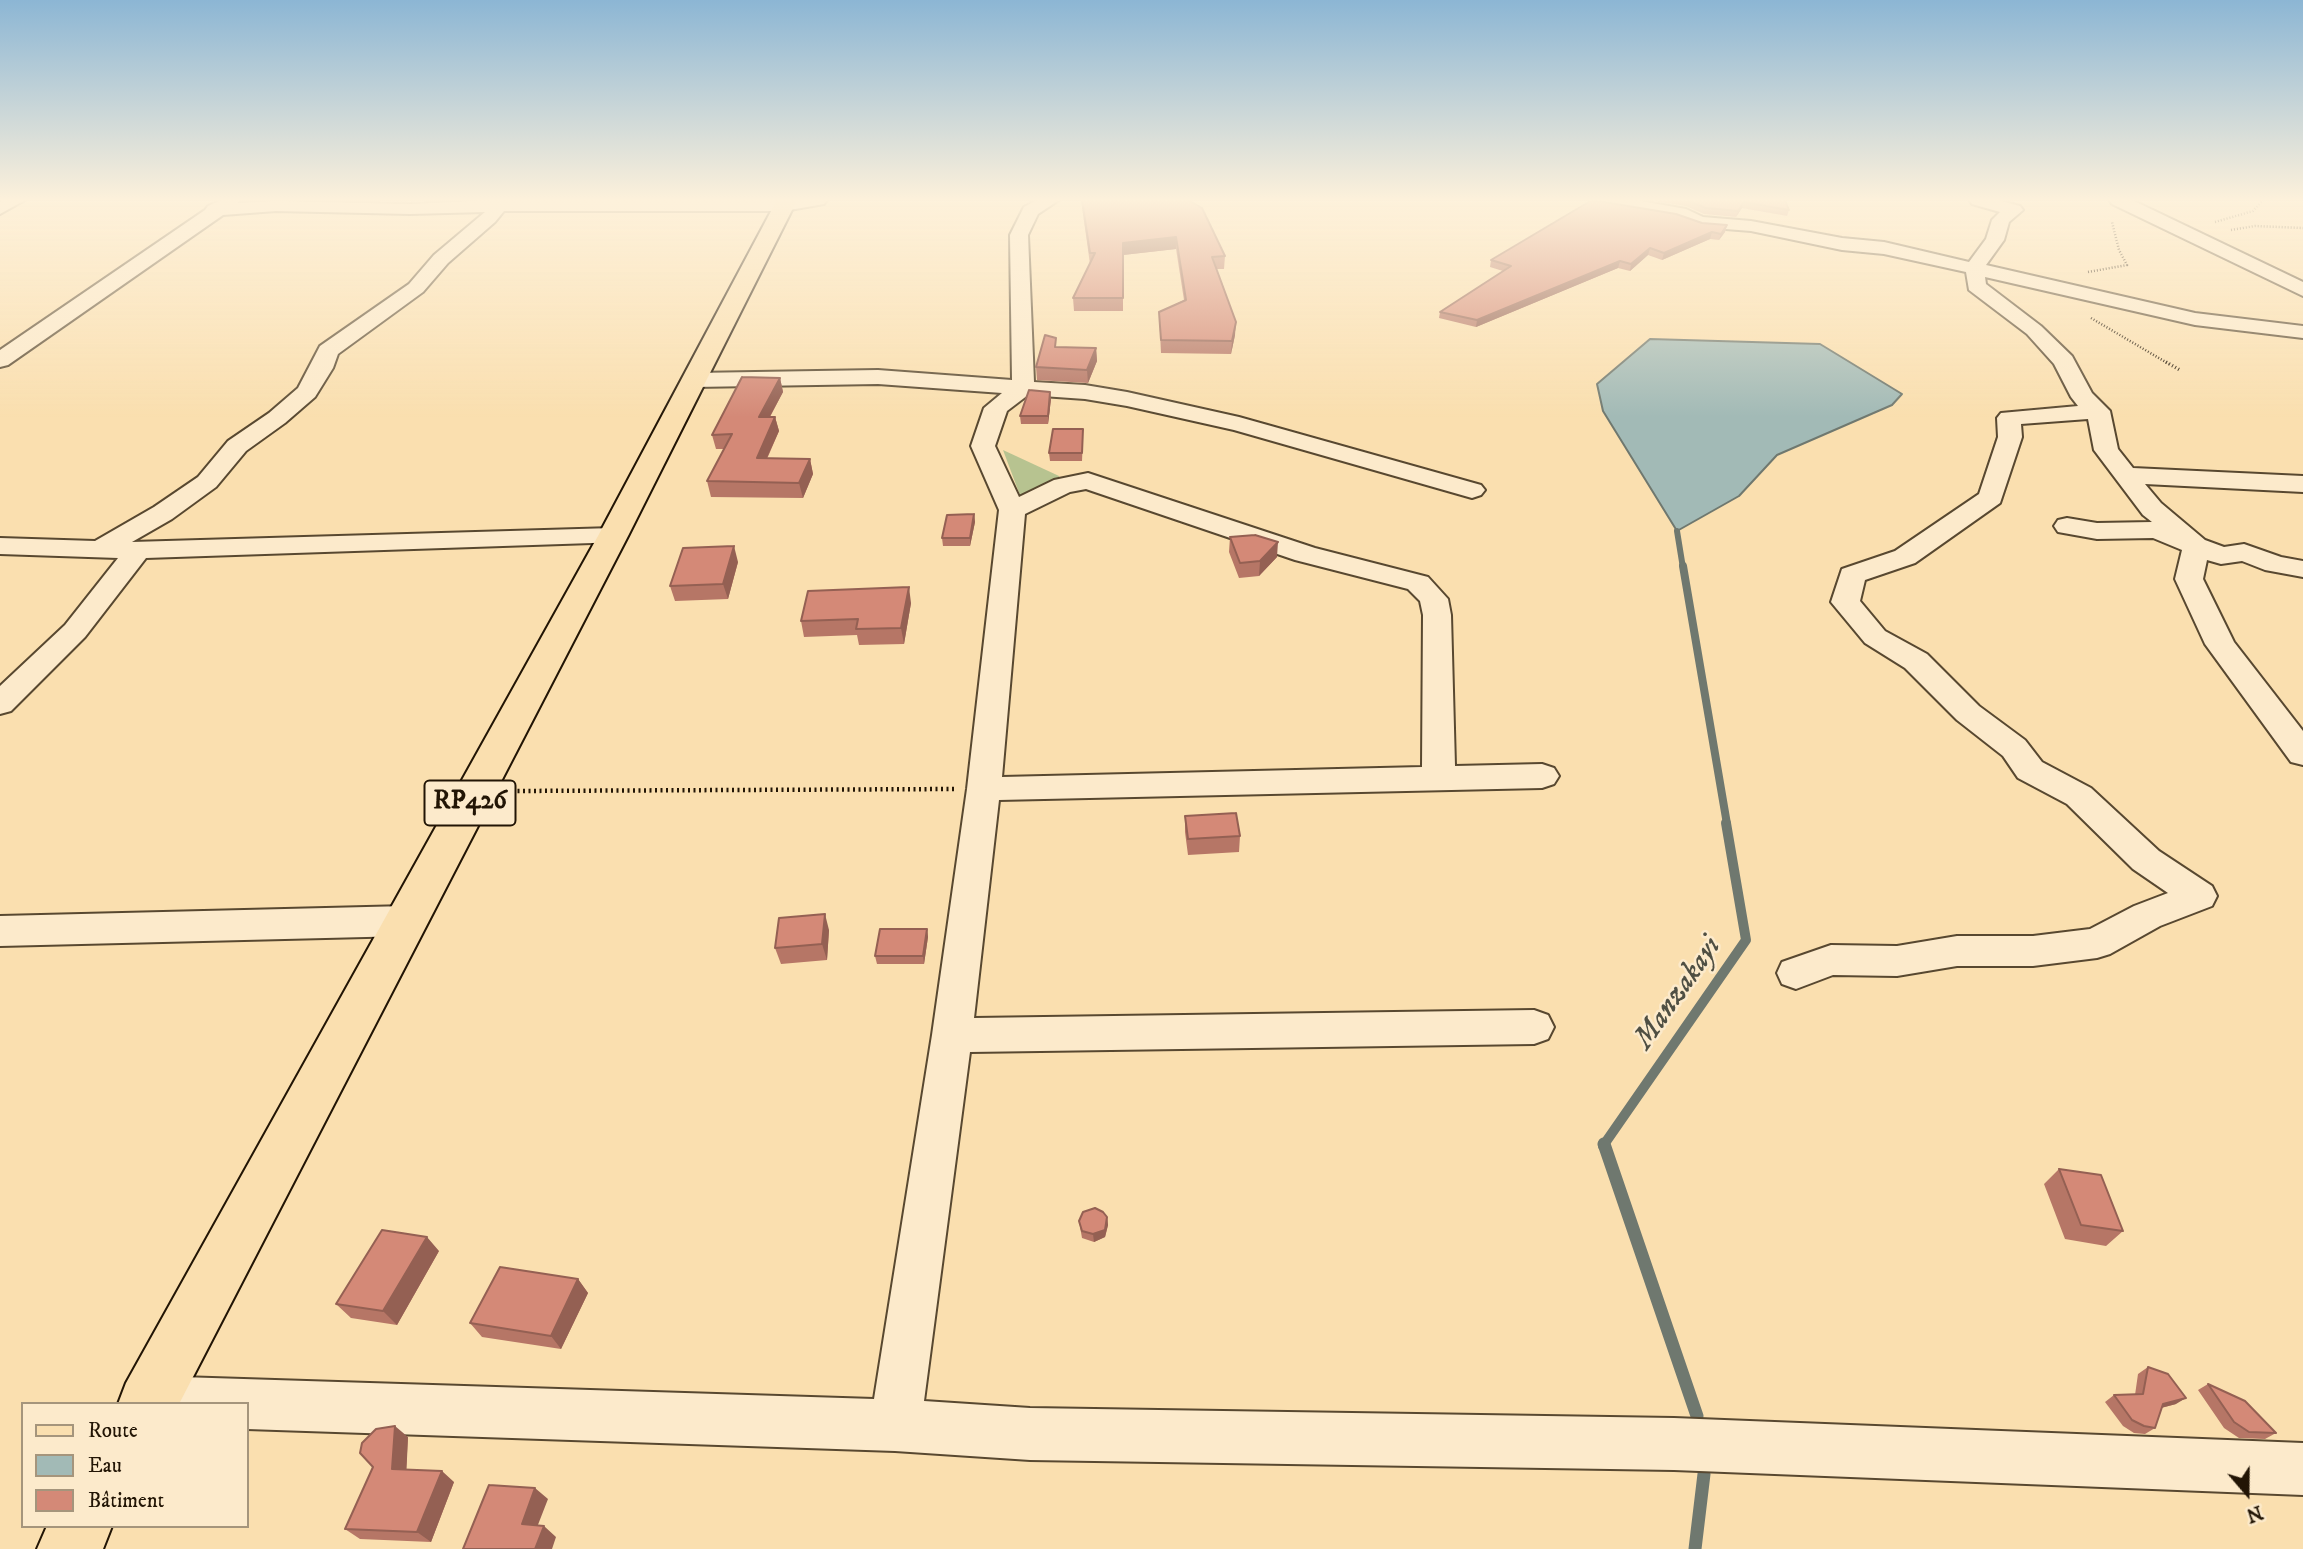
<!DOCTYPE html>
<html>
<head>
<meta charset="utf-8">
<style>
  body { margin:0 }
  #map { position:relative; width:2303px; height:1549px; overflow:hidden; background:#fadfaf; font-family:"IM FELL DW Pica",serif }
  canvas { display:block }
  .legend { position:absolute; left:21px; top:1402px; width:228px; height:126px; box-sizing:border-box; background:#fceacb; border:2px solid #a5957c; margin:0; padding:9px 12px; list-style:none; font-size:21px; color:#221505 }
  .legend li { display:flex; align-items:center; gap:14px; height:35px }
  .legend b { width:35px; border:2px solid #a5957c }
  .north { position:absolute; left:2212px; top:1458px; width:70px; height:70px; -webkit-text-stroke:5px #fceacb; paint-order:stroke; rotate:160deg; font-size:19px; font-weight:700; line-height:28px; text-align:center; color:#221505 }
  .north::after { content:''; display:block; margin:auto; width:24px; height:32px; background:#221505; clip-path:polygon(50% 0,100% 100%,50% 72%,0 100%) }
</style>
</head>
<body>
<div id="map">
<canvas width="2303" height="1549"></canvas>
<ul class="legend">
<li><b style="height:9px;background:#fadfaf"></b>Route</li>
<li><b style="height:19px;background:#a2bab6"></b>Eau</li>
<li><b style="height:19px;background:#d48977"></b>Bâtiment</li>
</ul>
<div class="north">N</div>
</div>
<script>
const ctx = document.querySelector('canvas').getContext('2d');
ctx.lineJoin = 'round';
function fill(path, color) {
  ctx.fillStyle = color;
  ctx.fill(path, 'evenodd');
}
function shape(rows) {
  const path = new Path2D();
  for (const r of rows) {
    path.moveTo(r[0], r[1]);
    for (let i = 2; i < r.length; i += 2) path.lineTo(r[i], r[i + 1]);
  }
  return path;
}
function trace(path, color, width, dash) {
  ctx.strokeStyle = color;
  ctx.lineWidth = width;
  ctx.lineCap = dash ? 'butt' : 'round';
  ctx.setLineDash(dash || []);
  ctx.stroke(path);
}
function write(font, color, halo, rows, align = 'center') {
  ctx.font = font + ' "IM FELL DW Pica",serif';
  ctx.lineWidth = 5;
  ctx.setLineDash([]);
  ctx.textBaseline = 'middle';
  ctx.strokeStyle = halo;
  ctx.fillStyle = color;
  for (const [text, x, y, turn = 0] of rows) {
    ctx.save();
    ctx.translate(x, y);
    ctx.rotate((+turn || 0) * Math.PI / 180);
    ctx.textAlign = isNaN(turn) ? turn : align;
    if (halo) ctx.strokeText(text, 0, 0);
    ctx.fillText(text, 0, 0);
    ctx.restore();
  }
}
const green = shape([
  [1003,450,1059,476,1061,482,1021,498]
]);
const water = shape([
  [1650,339,1820,344,1902,394,1892,405,1777,455,1739,496,1677,531,1603,411,1597,384,1650,339]
]);
const streamFar3 = shape([
  [1677,531,1683,568]
]);
const streamFar2 = shape([
  [1683,566,1727,824]
]);
const streamFar1 = shape([
  [1603,1146,1746,940,1726,823]
]);
const stream = shape([
  [1604,1144,1697,1416],
  [1695,1549,1704,1474]
]);
const pathFar2 = shape([
  [2215,222,2253,211,2263,200],
  [2231,230,2255,226,2303,228],
  [2088,272,2127,265,2119,250,2112,222],
  [2091,318,2169,364]
]);
const pathFar1 = shape([
  [2166,362,2180,370]
]);
const path = shape([
  [512,791,955,789]
]);
const minor = shape([
  [3,200,25,200,0,214,0,202,3,200],
  [221,200,239,200,238,203,276,201,410,204,494,200,827,200,824,204,784,211,504,211,495,222,448,263,423,292,338,354,333,368,315,397,285,423,246,451,216,487,172,519,132,542,613,528,622,530,626,536,622,542,146,558,85,637,11,711,0,714,0,686,65,625,118,558,0,554,0,538,95,541,154,507,198,477,228,441,269,413,298,388,320,346,409,284,434,255,485,212,410,214,276,211,223,215,8,365,0,367,0,350,205,210,208,206,221,200],
  [1037,200,1059,200,1038,214,1028,235,1034,382,1085,385,1127,392,1239,417,1481,485,1485,490,1481,495,1472,498,1234,430,1127,406,1085,399,1028,395,1007,411,995,446,1019,497,1054,480,1088,473,1315,548,1428,577,1448,599,1451,615,1455,766,1542,764,1554,768,1559,776,1554,784,1542,788,999,800,974,1018,1534,1010,1548,1015,1554,1027,1548,1039,1534,1044,970,1052,924,1401,1030,1408,1674,1418,2303,1443,2303,1495,1674,1470,1030,1460,895,1451,247,1429,247,1404,125,1404,131,1383,149,1376,874,1399,932,1035,967,789,999,510,971,446,984,408,1002,393,878,384,694,387,686,385,683,380,686,375,694,373,878,370,1012,380,1010,235,1024,207,1037,200],
  [1086,489,1295,560,1408,589,1420,601,1423,615,1422,767,1002,777,1025,514,1070,492,1086,489],
  [1597,200,1635,200,1686,209,1703,217,1751,221,1842,238,1884,242,1969,262,1986,239,1992,220,2000,212,1972,204,1969,200,1997,200,2020,206,2023,210,2009,222,2004,240,1986,265,2195,313,2303,326,2303,338,2195,325,1985,277,1986,284,2041,326,2072,356,2092,393,2110,411,2118,449,2133,468,2303,476,2303,492,2145,484,2161,503,2205,540,2224,547,2244,544,2281,557,2303,561,2303,577,2265,570,2242,561,2221,564,2207,560,2203,579,2234,642,2303,731,2303,765,2291,762,2205,644,2175,579,2182,550,2153,538,2097,539,2058,532,2054,526,2058,520,2067,518,2097,523,2152,522,2143,515,2094,450,2088,419,2021,424,2022,437,2000,503,1915,563,1865,580,1860,601,1885,631,1927,654,1979,706,2025,740,2042,762,2091,788,2159,851,2212,886,2217,896,2212,906,2160,926,2110,954,2097,958,2033,966,1957,966,1897,976,1833,975,1796,989,1782,984,1777,973,1782,962,1831,945,1897,946,1957,936,2033,936,2090,929,2134,906,2168,893,2133,869,2067,804,2018,778,2003,756,1957,720,1905,668,1865,643,1831,602,1842,569,1895,551,1979,494,1998,437,1997,418,2001,413,2078,406,2071,397,2054,364,2027,334,1969,290,1966,272,1884,254,1842,250,1751,231,1700,227,1675,218,1606,205,1597,200],
  [2109,200,2132,200,2303,282,2303,296,2112,204,2109,200],
  [407,906,420,911,426,921,420,931,407,936,0,946,0,916,407,906]
]);
const major = shape([
  [777,200,797,200,628,536,179,1404,118,1404,126,1383,598,536,777,200],
  [112,1526,103,1549,37,1549,47,1526,112,1526]
]);
const wall = shape([
  [1081,200,1188,200,1225,256,1224,269,1216,269,1235,335,1231,354,1161,353,1159,312,1184,300,1176,249,1123,255,1123,311,1074,311,1073,298,1090,264],
  [1647,200,1785,200,1789,210,1787,216,1742,208,1736,217,1704,214,1686,206],
  [1702,223,1727,225,1725,232,1719,240,1710,239,1662,260,1648,255,1630,271,1618,268,1476,327,1439,318,1440,312,1503,271,1490,267,1491,260],
  [1056,338,1056,347,1096,348,1097,361,1088,383,1037,380,1036,367],
  [780,378,783,392,770,417,775,417,779,431,767,459,810,459,813,474,803,498,711,497,707,481,724,449,716,449,712,435],
  [1051,399,1048,424,1021,424,1020,416],
  [1083,436,1082,461,1050,461,1049,453],
  [974,514,975,522,970,546,943,546,942,538],
  [1230,537,1277,557,1259,576,1239,578,1229,552],
  [738,562,728,599,675,601,670,586],
  [911,603,904,644,859,645,857,635,804,637,801,621],
  [1185,816,1240,836,1239,852,1188,855,1185,832],
  [927,929,928,937,924,964,877,964,875,956],
  [829,930,827,960,781,964,775,948],
  [2059,1169,2123,1231,2106,1246,2065,1239,2044,1184],
  [1107,1217,1108,1225,1105,1237,1094,1242,1082,1238,1079,1221],
  [439,1251,397,1325,351,1318,336,1304],
  [578,1279,588,1293,561,1349,482,1337,470,1323],
  [2148,1367,2176,1404,2161,1408,2155,1428,2145,1434,2134,1433,2123,1426,2105,1402,2114,1395,2135,1395,2138,1374],
  [2208,1384,2276,1433,2265,1439,2239,1438,2224,1428,2198,1390],
  [408,1437,406,1470,454,1482,431,1542,360,1539,345,1529]
]);
const shadedWall = shape([
  [1744,202,1742,208,1736,217,1738,211],
  [1727,225,1725,232,1719,240,1721,234],
  [1712,232,1710,239,1662,260,1664,253],
  [1176,237,1176,249,1123,255,1123,311,1123,243],
  [1650,248,1648,255,1630,271,1631,264],
  [1620,261,1618,268,1476,327,1477,320],
  [1236,322,1235,335,1231,354,1232,341],
  [1096,348,1097,361,1088,383,1087,370],
  [780,378,783,392,762,431,759,417],
  [1050,392,1051,399,1048,424,1048,416],
  [775,417,779,431,760,473,757,458],
  [810,459,813,474,803,498,799,483],
  [974,514,975,522,970,546,970,538],
  [1278,542,1277,557,1259,576,1260,561],
  [734,546,738,562,728,599,723,584],
  [909,587,911,603,904,644,901,628],
  [825,914,829,930,827,960,822,944],
  [927,929,928,937,924,964,923,956],
  [1107,1217,1108,1225,1105,1237,1094,1242,1093,1234],
  [427,1237,439,1251,397,1325,383,1311],
  [578,1279,588,1293,561,1349,551,1336],
  [2186,1398,2176,1404,2153,1410,2163,1404],
  [395,1426,408,1437,406,1480,392,1469],
  [442,1471,454,1482,431,1542,417,1532],
  [535,1488,548,1499,534,1535,522,1524],
  [544,1526,556,1537,552,1549,535,1549]
]);
const building = shape([
  [1082,200,1188,200,1202,208,1225,256,1212,257,1236,322,1232,341,1161,340,1159,312,1186,300,1176,237,1123,243,1123,298,1073,298,1095,253,1090,253,1082,200],
  [1592,200,1676,214,1702,223,1727,225,1721,234,1712,232,1664,253,1650,248,1631,264,1620,261,1477,320,1440,312,1511,266,1491,260,1592,200],
  [1686,200,1785,200,1789,210,1744,202,1738,211,1706,208,1686,200],
  [1045,335,1056,338,1055,347,1096,348,1087,370,1036,367,1045,335],
  [742,377,780,378,759,417,775,417,757,458,810,459,799,483,707,481,732,434,712,435,742,377],
  [1029,390,1050,392,1048,416,1020,416,1029,390],
  [1053,429,1083,429,1082,453,1049,453,1053,429],
  [974,514,970,538,942,538,947,515,974,514],
  [1255,535,1278,542,1260,561,1240,563,1230,537,1255,535],
  [734,546,723,584,670,586,683,548,734,546],
  [909,587,901,628,856,629,858,619,801,621,808,591,909,587],
  [1236,813,1240,836,1188,839,1185,816,1236,813],
  [825,914,822,944,775,948,779,918,825,914],
  [880,929,927,929,923,956,875,956,880,929],
  [2059,1169,2101,1175,2123,1231,2081,1225,2059,1169],
  [1095,1208,1103,1212,1107,1217,1105,1230,1093,1234,1082,1231,1079,1221,1083,1212,1095,1208],
  [382,1230,427,1237,383,1311,336,1304,382,1230],
  [500,1267,578,1279,551,1336,470,1323,500,1267],
  [2148,1367,2168,1374,2186,1398,2163,1404,2155,1428,2144,1426,2132,1420,2114,1395,2143,1394,2148,1367],
  [2208,1384,2245,1401,2276,1433,2249,1432,2234,1422,2208,1384],
  [395,1426,392,1469,442,1471,417,1532,345,1529,373,1467,360,1453,362,1443,376,1429,395,1426],
  [489,1485,535,1488,522,1524,544,1526,535,1549,463,1549,489,1485]
]);
const shields = [
  [470,803,91]
];
const shieldNames = [
  ["RP426",470,803]
];
const waterNames = [
  ["Manzakayi",1679,994,-55]
];
fill(green, '#b7c390');
fill(water, '#a2bab6');
trace(water, '#6f786f', 2);
trace(streamFar3, '#6f786f', 6);
trace(streamFar2, '#6f786f', 8);
trace(streamFar1, '#6f786f', 10);
trace(stream, '#6f786f', 13);
trace(minor, '#584830', 4);
trace(major, '#221505', 4);
trace(pathFar2, '#221505', 2.5, [1, 2]);
trace(pathFar1, '#221505', 3.5, [1, 2.5]);
trace(path, '#221505', 4.5, [2, 3.5]);
fill(minor, '#fceacb');
fill(major, '#fadfaf');
fill(wall, '#b67666');
fill(shadedWall, '#946053');
fill(building, '#d48977');
trace(building, '#946053', 2);
const sky = ctx.createLinearGradient(0, 0, 0, 417);
sky.addColorStop(0, '#8cb6d4');
sky.addColorStop(0.48, '#fdf1db');
sky.addColorStop(1, '#fdf1db00');
ctx.fillStyle = sky;
ctx.fillRect(0, 0, 2303, 417);
for (const [x, y, w] of shields) {
  const box = new Path2D();
  box.roundRect(x - w / 2, y - 22.5, w, 45, 5);
  ctx.fillStyle = '#fceacb';
  ctx.fill(box);
  trace(box, '#221505', 2);
}
write('bold 26px', '#221505', null, shieldNames);
write('italic 30px', '#4f4f43', '#fceacb', waterNames);
</script>
</body>
</html>
